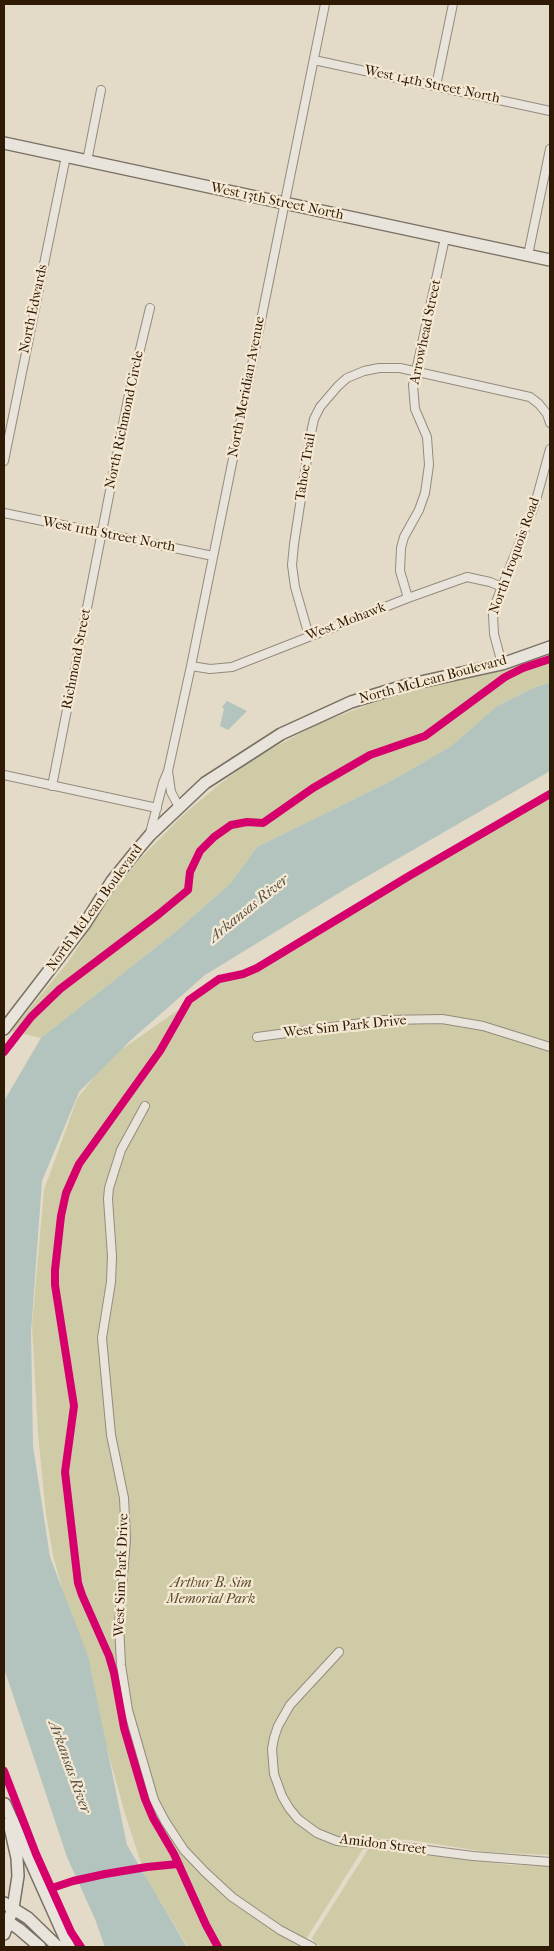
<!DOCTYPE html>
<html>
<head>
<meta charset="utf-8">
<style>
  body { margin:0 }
  #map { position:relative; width:554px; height:1951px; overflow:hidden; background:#e3dac7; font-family:"IM FELL French Canon",serif }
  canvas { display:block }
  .frame { position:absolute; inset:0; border:5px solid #2f1a06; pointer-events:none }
</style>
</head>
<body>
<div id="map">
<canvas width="554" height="1951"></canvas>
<div class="frame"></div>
</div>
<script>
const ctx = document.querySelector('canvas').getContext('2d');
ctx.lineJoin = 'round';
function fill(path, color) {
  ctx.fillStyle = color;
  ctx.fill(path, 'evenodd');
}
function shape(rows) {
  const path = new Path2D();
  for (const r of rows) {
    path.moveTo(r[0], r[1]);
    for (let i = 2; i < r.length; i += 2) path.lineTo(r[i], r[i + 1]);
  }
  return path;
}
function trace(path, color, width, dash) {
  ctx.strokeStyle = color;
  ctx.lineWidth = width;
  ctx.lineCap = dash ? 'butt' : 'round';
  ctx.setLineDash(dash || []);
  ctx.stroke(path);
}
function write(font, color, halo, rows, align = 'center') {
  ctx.font = font + ' "IM FELL French Canon",serif';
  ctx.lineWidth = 4.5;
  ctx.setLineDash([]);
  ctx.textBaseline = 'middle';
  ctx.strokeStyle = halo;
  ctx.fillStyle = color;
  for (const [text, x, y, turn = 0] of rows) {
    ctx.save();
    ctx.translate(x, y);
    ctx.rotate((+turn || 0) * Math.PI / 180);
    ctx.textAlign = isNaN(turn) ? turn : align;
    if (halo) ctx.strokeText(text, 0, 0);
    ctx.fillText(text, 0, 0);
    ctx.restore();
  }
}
const green = shape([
  [550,655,550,682,531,689,497,706,450,747,391,781,257,847,231,883,174,933,41,1038,11,1031,69,961,116,888,139,860,181,817,216,787,254,758,320,723,400,693,489,674],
  [550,794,550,1855,487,1852,410,1840,370,1838,301,1947,188,1947,146,1878,126,1817,53,1555,46,1514,38,1433,32,1325,44,1190,77,1099,108,1059,178,1010,181,1013,188,1001,217,981,233,977,270,961,379,894],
  [369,1848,510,1865,550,1866,550,1947,322,1947,316,1944,312,1938]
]);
const water = shape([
  [550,682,550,771,347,888,205,975,131,1040,79,1092,42,1181,31,1332,33,1446,50,1557,88,1656,127,1845,187,1947,105,1947,95,1919,67,1857,4,1668,4,1101,41,1038,174,933,231,883,257,847,391,781,450,747,497,706,531,689],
  [227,701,247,711,228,730,220,726,224,709,222,707]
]);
const street = shape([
  [314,60,550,111],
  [436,86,453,4],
  [87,161,101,90],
  [528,255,550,149],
  [4,461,66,156],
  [4,513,213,556],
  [408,598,400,571,401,548,404,537,419,510,425,493,429,465,427,437,415,409,413,385,445,238],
  [309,636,295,587,292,565,294,544,311,433,314,419,320,407,338,386,347,378,364,371,379,368,400,368,530,397,539,404,547,414,550,423],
  [502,664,494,634,493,614,496,602,535,504,550,449],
  [191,666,210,669,232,667,408,598,467,577,490,582,502,587],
  [168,771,171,792,179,807],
  [4,775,157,808],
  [52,786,128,399,150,308],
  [150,833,163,783,168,771,191,666,325,4],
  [257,1037,384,1020,442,1019,483,1026,550,1047],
  [145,1106,121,1150,109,1188,108,1199,112,1256,111,1282,102,1338,111,1435,124,1498,126,1539,119,1624,121,1665,128,1710,154,1800,165,1821,184,1850,205,1872,232,1897,280,1930,312,1947],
  [339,1652,290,1705,278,1726,274,1738,272,1749,274,1774,282,1796,289,1808,298,1819,317,1833,337,1841,395,1846,473,1856,550,1862]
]);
const secondary = shape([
  [4,143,550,260],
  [4,1029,84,925,112,881,138,849,150,835,205,783,281,734,351,702,407,685,502,664,550,647],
  [5,1804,69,1947],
  [4,1903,28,1918,58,1947],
  [4,1919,19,1929,40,1947],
  [4,1934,13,1908,18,1876,17,1858,9,1823]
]);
const cycleway = shape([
  [4,1052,31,1017,60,989,159,914,188,890,190,872,200,851,214,837,231,825,247,822,263,823,313,788,370,755,425,736,505,677,523,668,550,659],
  [4,1771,36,1854,71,1932,81,1947],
  [52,1888,73,1881,105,1874,147,1867,178,1864],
  [218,1947,206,1925,174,1854,153,1818,145,1799,124,1728,114,1673,109,1656,82,1595,78,1583,65,1472,74,1406,55,1285,55,1270,61,1216,66,1193,79,1164,160,1051,189,1000,219,979,243,974,257,968,409,876,550,794]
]);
const streetNames = [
  ["West 14th Street North",432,85,12],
  ["West 13th Street North",277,202,12],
  ["North Edwards",34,309,-78],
  ["Arrowhead Street",426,332,-78],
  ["North Meridian Avenue",247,387,-79],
  ["North Richmond Circle",125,420,-78],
  ["Tahoe Trail",306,467,-81],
  ["West 11th Street North",109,535,11],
  ["North Iroquois Road",515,556,-70],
  ["West Mohawk",346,622,-21],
  ["Richmond Street",77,659,-79],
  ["North McLean Boulevard",433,680,-15],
  ["North McLean Boulevard",95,908,-54],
  ["West Sim Park Drive",345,1027,-6],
  ["West Sim Park Drive",122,1575,-88],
  ["Amidon Street",383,1845,7]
];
const parkNames = [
  ["Arthur B. Sim",211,1584],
  ["Memorial Park",211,1600]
];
const waterNames = [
  ["Arkansas River",249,909,-39],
  ["Arkansas River",69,1767,70]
];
fill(green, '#cfcba7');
fill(water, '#b2c4bd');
trace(street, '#938b7d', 10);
trace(secondary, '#797064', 14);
trace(street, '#e9e4db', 8);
trace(secondary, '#e9e4db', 11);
trace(cycleway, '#d6006c', 8);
write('14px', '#2f1a06', '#f5e9d3', streetNames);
write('italic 14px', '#5a4c2e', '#f5e9d3', parkNames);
write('italic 15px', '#565245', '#f5e9d3', waterNames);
</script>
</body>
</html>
